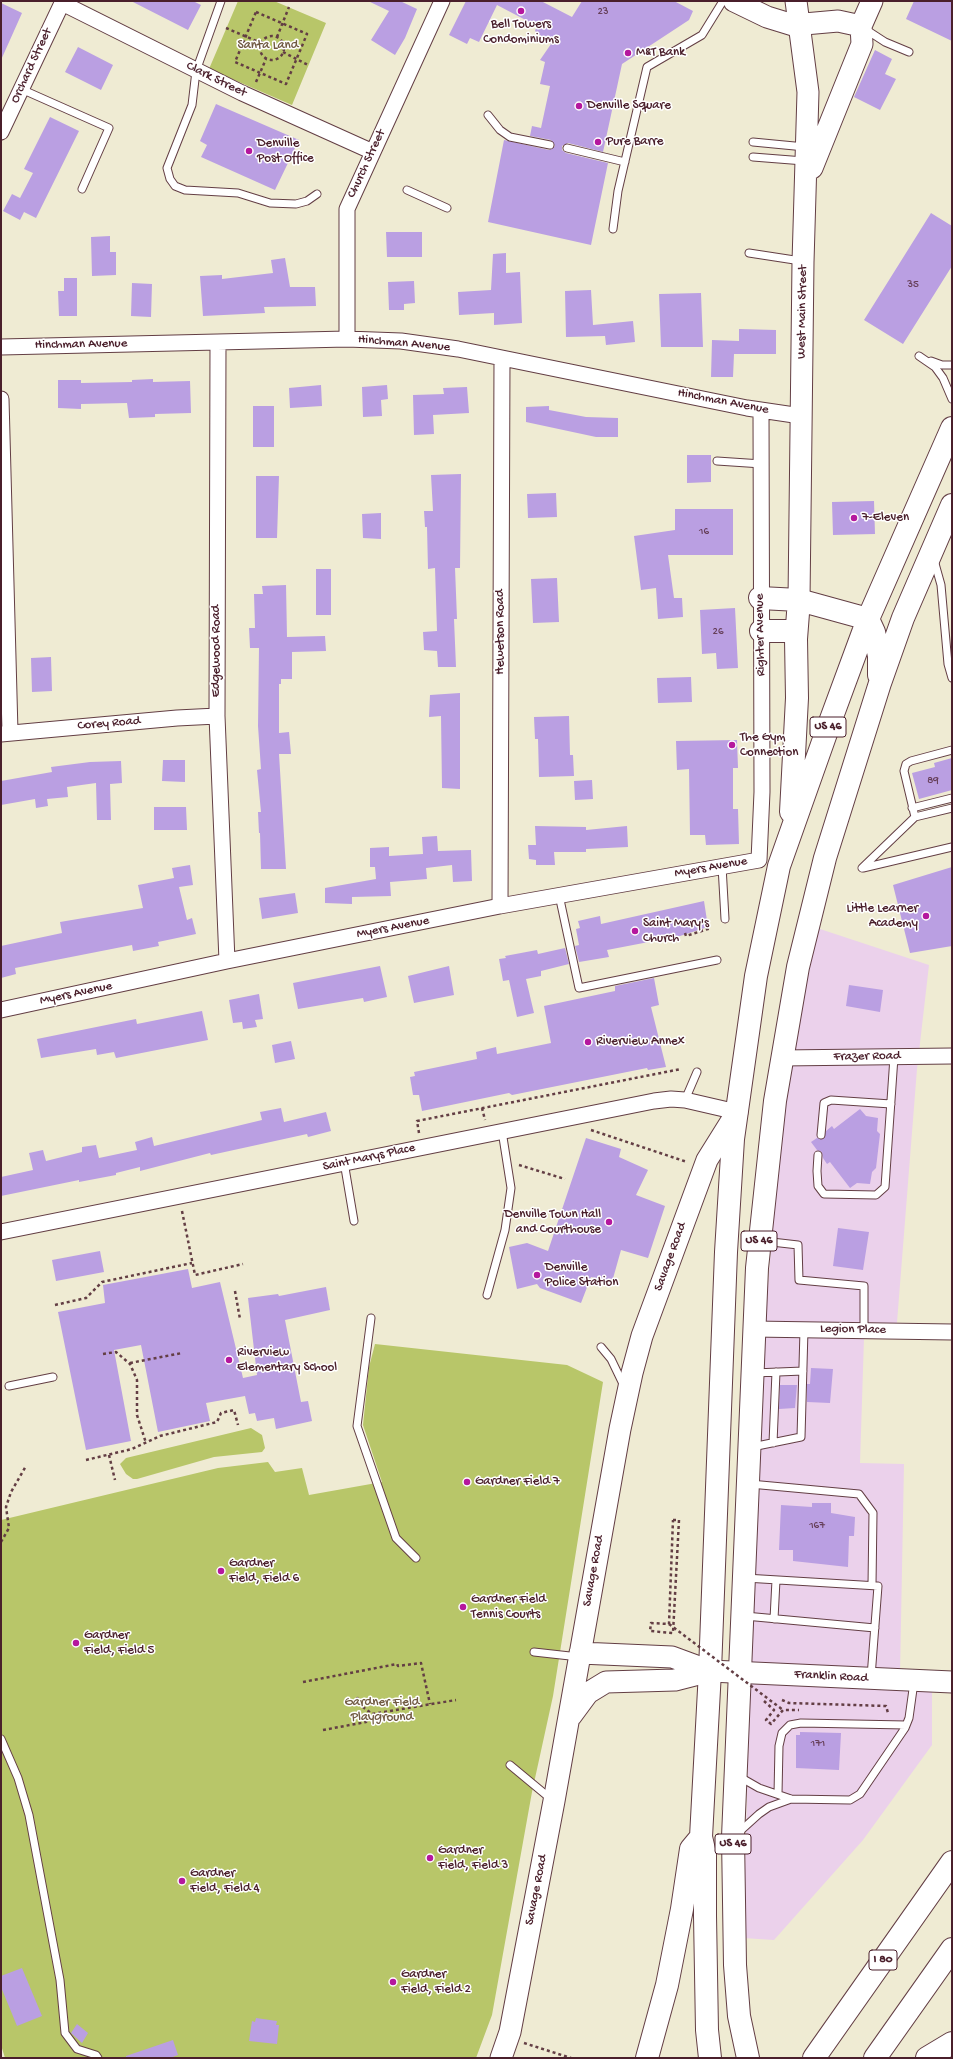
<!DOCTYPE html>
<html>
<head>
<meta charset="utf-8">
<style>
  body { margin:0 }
  #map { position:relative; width:953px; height:2059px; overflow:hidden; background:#efebd3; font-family:"Gochi Hand",sans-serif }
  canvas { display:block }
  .frame { position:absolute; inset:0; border:2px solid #4a1f2b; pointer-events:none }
</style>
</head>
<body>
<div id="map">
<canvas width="953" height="2059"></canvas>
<div class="frame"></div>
</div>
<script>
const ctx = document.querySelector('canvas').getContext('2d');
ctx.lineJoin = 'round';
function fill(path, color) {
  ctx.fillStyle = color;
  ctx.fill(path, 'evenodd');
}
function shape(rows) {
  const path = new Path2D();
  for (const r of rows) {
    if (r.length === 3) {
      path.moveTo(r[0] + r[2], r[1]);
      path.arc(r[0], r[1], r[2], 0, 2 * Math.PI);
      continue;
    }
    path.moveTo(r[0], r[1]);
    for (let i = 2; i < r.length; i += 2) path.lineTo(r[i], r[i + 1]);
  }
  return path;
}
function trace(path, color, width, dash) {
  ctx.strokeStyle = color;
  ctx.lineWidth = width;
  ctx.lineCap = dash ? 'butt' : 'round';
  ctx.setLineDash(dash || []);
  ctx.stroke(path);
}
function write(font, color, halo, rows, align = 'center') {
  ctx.font = font + ' "Gochi Hand",sans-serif';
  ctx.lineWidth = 3;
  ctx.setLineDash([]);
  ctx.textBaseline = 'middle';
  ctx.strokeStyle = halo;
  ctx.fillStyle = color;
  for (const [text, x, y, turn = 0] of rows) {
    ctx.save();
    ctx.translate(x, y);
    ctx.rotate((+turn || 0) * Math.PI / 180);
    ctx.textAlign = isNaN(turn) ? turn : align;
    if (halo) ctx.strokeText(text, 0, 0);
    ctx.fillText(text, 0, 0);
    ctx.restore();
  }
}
const built = shape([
  [817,928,929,965,917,1069,896,1335,864,1338,860,1463,904,1464,900,1674,932,1676,932,1745,863,1840,774,1940,743,1938,750,1690,764,1337,785,1070]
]);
const green = shape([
  [238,1,274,1,326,23,292,105,209,69],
  [375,1344,567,1365,603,1382,553,1696,532,1792,492,2015,476,2058,5,2058,1,2045,1,1520,218,1468,268,1462,275,1472,302,1468,309,1495,382,1482,363,1425,369,1367],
  [251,1428,262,1435,265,1448,262,1452,214,1457,137,1479,133,1479,126,1474,120,1464,126,1458]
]);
const building = shape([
  [131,1,193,1,201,5,188,30],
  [368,1,400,1,417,9,405,38,395,55,371,40,389,11],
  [466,1,541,1,572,17,582,1,674,1,693,11,689,20,622,64,603,152,568,143,562,146,562,150,566,153,608,163,591,245,488,222,504,140,549,150,555,146,551,140,530,136,532,126,541,128,550,86,540,84,545,62,540,60,551,44,535,31,537,26,497,5,479,42,470,38,467,44,449,35],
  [914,1,952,1,952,41,906,19],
  [1,3,22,13,1,60],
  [78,47,113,65,101,90,65,72],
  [875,50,892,59,885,74,896,79,880,110,854,97],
  [216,104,299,140,275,190,201,157,207,145,200,141],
  [50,117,79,131,36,218,24,212,20,220,3,211,12,194,20,198,33,173,24,169],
  [931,213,952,226,952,266,903,344,864,320],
  [386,232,422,232,422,257,387,257],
  [110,236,110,252,116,252,116,275,92,276,91,237],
  [506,253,506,273,520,272,522,323,494,325,494,313,459,315,458,292,491,290,493,254],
  [285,258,290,287,315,287,316,306,264,307,265,313,203,316,200,276,222,275,222,279,273,273,271,260],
  [64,278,77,278,77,316,59,316,58,291,64,291],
  [414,281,415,303,404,304,404,310,389,310,388,282],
  [132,283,152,284,151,317,131,316],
  [591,290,593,325,633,321,635,342,606,345,605,336,566,337,565,291],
  [701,293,703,347,661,347,659,294],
  [739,329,776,330,776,354,734,354,733,377,711,377,712,340,739,341],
  [153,379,153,382,190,381,191,413,155,414,155,417,129,418,127,403,81,404,81,409,58,408,58,380,81,380,81,383,132,382,132,380],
  [321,385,322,406,290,408,289,388],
  [387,385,388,399,381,400,382,416,363,417,362,387],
  [467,387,469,413,433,415,434,434,414,435,413,395,444,394,443,388],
  [253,406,274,406,274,447,253,447],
  [549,406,549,410,586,417,618,418,618,437,596,437,526,422,526,407],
  [687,455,711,455,711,482,687,483],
  [461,474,460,568,455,568,457,619,454,619,456,667,438,667,437,651,424,650,423,632,437,631,435,568,428,569,427,527,425,527,424,511,433,511,431,475],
  [256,476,279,476,277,538,256,538],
  [556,493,557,517,528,518,527,494],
  [874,501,875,534,833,535,832,502],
  [675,509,733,509,733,555,668,555,674,598,682,598,683,617,658,619,656,588,641,590,634,536,675,530],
  [381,513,381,539,363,538,362,514],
  [316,569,331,569,331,615,316,615],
  [557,578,559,622,533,623,531,579],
  [286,585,287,637,325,636,326,651,292,652,292,679,281,679,281,684,279,684,279,733,289,732,291,754,279,754,286,869,261,869,260,833,259,833,258,812,261,812,257,770,261,769,258,726,259,648,250,648,249,628,255,628,254,594,263,594,262,586],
  [735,608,738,668,717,669,716,653,702,654,700,610],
  [51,657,52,691,32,692,31,658],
  [691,677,692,702,658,703,657,678],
  [460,693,460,789,442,788,441,716,429,717,430,695],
  [569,716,570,755,573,755,574,776,539,777,538,739,535,739,534,717],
  [737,740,738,768,733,768,733,809,738,809,739,844,706,845,705,835,690,835,689,769,677,770,676,741],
  [952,758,952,790,919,799,912,773,935,767,934,763],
  [163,760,185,760,185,782,162,781],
  [121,761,122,783,110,784,111,820,97,820,96,783,67,787,68,797,47,799,48,806,36,808,35,799,1,805,1,781,52,772,51,767,90,762],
  [592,780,593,799,575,800,574,781],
  [154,807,186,807,187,830,154,830],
  [535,826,586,827,586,830,627,826,628,847,586,849,586,852,554,852,555,865,536,865,536,860,529,859,528,845,536,845],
  [437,836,438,851,471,850,472,881,453,882,452,865,426,868,427,879,390,882,391,896,352,897,352,904,325,903,325,888,376,879,375,867,370,867,370,848,389,847,389,856,423,854,422,837],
  [190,865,193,885,179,887,187,920,192,918,196,934,158,942,159,946,133,951,132,945,15,968,16,974,1,978,1,946,62,933,60,922,143,908,138,885,174,878,172,868],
  [952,867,952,946,910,953,893,885],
  [295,893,298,913,262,919,259,898],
  [704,901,708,927,680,936,607,950,609,957,579,962,575,946,579,945,576,929,580,928,578,921,600,916,601,924],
  [565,948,569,964,541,971,541,976,526,979,534,1013,517,1017,509,980,503,981,499,959,506,958,505,956,537,950,538,954],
  [380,966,387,997,364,1002,363,998,298,1009,293,983],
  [449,966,454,995,414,1003,408,976],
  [654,978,659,1005,651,1007,666,1067,648,1070,647,1068,512,1095,509,1093,422,1111,419,1095,413,1095,410,1077,415,1076,414,1072,477,1059,476,1052,496,1047,497,1054,551,1043,544,1006,615,991,615,986],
  [849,985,883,990,880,1012,846,1006],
  [259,994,263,1019,255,1020,257,1027,243,1029,242,1022,233,1023,229,1000],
  [202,1011,208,1040,116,1058,114,1052,97,1055,96,1049,41,1058,37,1039,136,1019,137,1024],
  [291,1041,295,1059,275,1063,272,1045],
  [281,1108,284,1122,326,1112,331,1131,308,1137,307,1134,211,1155,210,1153,140,1171,140,1167,116,1173,116,1175,79,1182,79,1180,1,1196,1,1177,33,1170,29,1153,43,1150,46,1161,82,1152,82,1147,96,1145,99,1158,137,1150,135,1142,152,1137,154,1146,262,1120,260,1112],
  [860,1109,866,1116,878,1118,877,1131,880,1134,876,1168,872,1172,870,1184,857,1183,850,1188,830,1162,827,1164,823,1158,822,1152,817,1150,811,1142,817,1138,823,1139,826,1131,832,1126,834,1129],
  [586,1138,621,1149,619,1157,648,1170,636,1195,665,1206,648,1258,621,1250,612,1282,591,1277,581,1303,540,1288,537,1284,517,1289,509,1247,527,1243,548,1251],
  [838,1228,869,1232,863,1270,833,1266],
  [100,1251,104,1272,56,1281,52,1260],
  [188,1269,192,1288,220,1282,243,1378,257,1375,248,1298,278,1294,279,1296,326,1287,330,1310,285,1320,301,1402,308,1401,312,1421,276,1429,274,1418,257,1421,255,1413,249,1414,245,1396,206,1403,210,1421,158,1432,141,1345,114,1350,131,1441,86,1450,58,1312,105,1303,103,1285],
  [811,1368,833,1369,830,1403,807,1402,807,1384,810,1384],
  [780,1385,797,1385,795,1408,779,1409],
  [812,1503,831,1503,831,1513,855,1517,854,1536,849,1536,848,1567,793,1561,793,1550,779,1550,781,1505,812,1507],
  [800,1732,841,1733,839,1770,796,1768,796,1735,800,1735],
  [22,1968,42,2016,17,2026,1,1987,1,1976],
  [256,2018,277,2021,276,2025,279,2025,277,2044,249,2041,252,2021,255,2022],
  [77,2024,88,2033,82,2043,71,2033],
  [173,2040,178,2055,170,2058,126,2058,126,2056]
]);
const path = shape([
  [256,12,307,34,286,84,235,62,256,12],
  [226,28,261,43],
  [272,48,12],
  [277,37,289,7],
  [283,52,308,65],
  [256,82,266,59],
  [685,933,686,936,711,928],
  [482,1108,485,1120],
  [591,1130,687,1162],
  [419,1133,417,1121,681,1069],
  [519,1165,565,1179],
  [182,1211,195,1275,243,1264],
  [235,1291,240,1319],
  [55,1305,86,1298,102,1282,192,1263],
  [103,1354,116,1352,130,1364,137,1380,137,1415,146,1443],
  [130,1363,182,1353],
  [109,1455,115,1480],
  [86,1460,132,1449,160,1436,217,1422,221,1413,234,1410,238,1425],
  [673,1520,679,1520,673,1633,650,1631,651,1623,669,1624,673,1520],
  [1,1542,9,1528,6,1507,11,1492,26,1466],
  [303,1682,397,1664,398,1666,421,1663,430,1704],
  [357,1697,359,1704,372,1714],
  [782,1700,789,1703,886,1706,888,1713],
  [764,1701,774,1710,766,1720,771,1724,783,1710,799,1710],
  [323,1730,366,1722,372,1714,456,1700],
  [524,2043,571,2058]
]);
const lane = shape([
  [221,1,196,71,192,105,167,168,170,179,175,186,185,190,238,193,270,203,296,204,307,201,317,194],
  [865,29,885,42,909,52],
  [21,89,109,128,82,189],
  [488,115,500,130,510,137,550,145],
  [753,142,805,147],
  [567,148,625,162],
  [753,157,804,161],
  [407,190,447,208],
  [613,229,618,191,647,67,702,35,723,1],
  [749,253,801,261],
  [919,356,935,367,943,378,952,399],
  [931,361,942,365,952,365],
  [717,461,762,464],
  [934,560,941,585,948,664,952,678],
  [912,808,952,798],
  [915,817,904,771,906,764,911,761,952,750],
  [722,866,725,919],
  [862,868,915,817,952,808],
  [863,868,952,847],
  [559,895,579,988,717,960],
  [685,1100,697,1072],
  [821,1135,824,1103,831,1100,891,1104],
  [818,1155,817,1171,818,1186,824,1194,876,1195,885,1187,894,1057],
  [344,1162,354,1221],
  [763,1241,798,1245,799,1280,864,1286,864,1331],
  [487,1295,505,1230,511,1188,502,1131],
  [371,1318,357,1426,396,1538,416,1558],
  [601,1347,611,1359,624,1386],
  [754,1373,803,1371],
  [9,1386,53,1377],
  [773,1443,776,1372],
  [752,1447,801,1437,804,1330],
  [750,1484,859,1494,873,1513,872,1585],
  [745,1578,878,1586,871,1677],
  [745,1616,875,1628],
  [774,1619,776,1580],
  [534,1652,570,1656,577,1654],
  [1,1739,18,1778,29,1815,60,1980,65,2033,77,2049,96,2055,98,2058],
  [510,1765,551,1799],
  [738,1776,759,1788,791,1799,850,1800,860,1794,905,1728,909,1718,914,1682],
  [778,1794,779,1746,782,1733,790,1725,801,1723,906,1725],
  [738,1833,759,1814,769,1807,791,1799]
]);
const street = shape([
  [62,3,242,93,373,152],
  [1,132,63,1],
  [347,339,347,209,442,1],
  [218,342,217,716,227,961],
  [1,347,347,339,401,341,458,349,747,408,801,416],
  [1,399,10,732],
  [1,734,177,718,217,716],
  [759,860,762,792,761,411],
  [500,906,502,359],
  [1,1010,227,961,500,906,759,860],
  [781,1058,952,1056],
  [1,1232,654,1101,671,1099,685,1100,737,1112],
  [753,1329,952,1332]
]);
const secondary = shape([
  [734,1,767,17,793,25,838,21,861,26],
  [796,1,808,92,803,262,799,600],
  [812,168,862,44,861,26,872,1],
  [580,1653,672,1657,710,1671,952,1682],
  [571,1716,588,1693,606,1682,675,1680,710,1671],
  [501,2058,510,2032,554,1801,620,1429,632,1373,642,1336,707,1160,737,1112]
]);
const primary = shape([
  [701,1837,705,1854,705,1916,707,2030,710,2058]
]);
const highway = shape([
  [760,598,799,600,868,619,874,632,879,656,879,675],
  [761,631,796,631],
  [791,812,797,698,796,639,799,600],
  [647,2058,667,1985,682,1909,691,1849,701,1837,710,1671,726,1252,733,1139,756,976,779,866,830,722,868,619,952,428],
  [748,2058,739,2016,735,1965,733,1837,757,1268,775,1101,798,967,825,858,880,683,903,618,952,505],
  [814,2058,952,1862],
  [875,2058,952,1949],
  [927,2058,952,2043]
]);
const pathBridge = shape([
  [669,1624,783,1710]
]);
const markers = [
  [521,11,4,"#b5179e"],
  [628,53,4,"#b5179e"],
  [579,106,4,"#b5179e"],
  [598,142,4,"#b5179e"],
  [249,151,4,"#b5179e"],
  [854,518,4,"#b5179e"],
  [732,745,4,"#b5179e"],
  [926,916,4,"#b5179e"],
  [635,931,4,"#b5179e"],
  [588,1042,4,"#b5179e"],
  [609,1222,4,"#b5179e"],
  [537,1275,4,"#b5179e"],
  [229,1360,4,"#b5179e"],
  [467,1482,4,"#b5179e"],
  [221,1571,4,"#b5179e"],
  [463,1607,4,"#b5179e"],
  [76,1643,4,"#b5179e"],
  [430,1858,4,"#b5179e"],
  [182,1881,4,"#b5179e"],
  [393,1982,4,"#b5179e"]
];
const numberNames = [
  ["23",603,12],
  ["35",913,285],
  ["16",704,532],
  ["26",718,632],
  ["89",933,781],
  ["167",817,1526],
  ["171",818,1744]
];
const shields = [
  [828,727,36],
  [759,1241,36],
  [733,1844,36],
  [883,1960,28]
];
const shieldNames = [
  ["US 46",828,727],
  ["US 46",759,1241],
  ["US 46",733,1844],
  ["I 80",883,1960]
];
const poiNames = [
  ["Bell Towers",521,25,"center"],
  ["Condominiums",521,40,"center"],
  ["M&T Bank",636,53],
  ["Denville Square",587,106],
  ["Pure Barre",606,142],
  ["Denville",257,144],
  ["Post Office",257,159],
  ["7-Eleven",862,518],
  ["The Gym",740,738],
  ["Connection",740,753],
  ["Little Learner",918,909,"right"],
  ["Academy",918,924,"right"],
  ["Saint Mary's",643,924],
  ["Church",643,939],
  ["Riverview Annex",596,1042],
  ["Denville Town Hall",601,1215,"right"],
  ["and Courthouse",601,1230,"right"],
  ["Denville",545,1268],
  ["Police Station",545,1283],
  ["Riverview",237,1353],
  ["Elementary School",237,1368],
  ["Gardner Field 7",475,1482],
  ["Gardner",229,1564],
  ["Field, Field 6",229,1579],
  ["Gardner Field",471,1600],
  ["Tennis Courts",471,1615],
  ["Gardner",84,1636],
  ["Field, Field 5",84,1651],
  ["Gardner",438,1851],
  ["Field, Field 3",438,1866],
  ["Gardner",190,1874],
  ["Field, Field 4",190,1889],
  ["Gardner",401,1975],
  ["Field, Field 2",401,1990]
];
const parkNames = [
  ["Santa Land",268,46],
  ["Gardner Field",382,1703],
  ["Playground",382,1718]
];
const streetNames = [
  ["Orchard Street",32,66,-65],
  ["Clark Street",216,80,26],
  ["Church Street",367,164,-65],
  ["West Main Street",803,312,-89],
  ["Hinchman Avenue",404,344,5],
  ["Hinchman Avenue",81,345,-1],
  ["Hinchman Avenue",723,402,11],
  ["Hewetson Road",501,632,-90],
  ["Righter Avenue",761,635,-91],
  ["Edgewood Road",217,651,-90],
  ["Corey Road",109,724,-5],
  ["Myers Avenue",711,868,-10],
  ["Myers Avenue",393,928,-11],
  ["Myers Avenue",76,994,-12],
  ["Frazer Road",867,1057,-1],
  ["Saint Marys Place",369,1158,-12],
  ["Savage Road",671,1257,-70],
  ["Legion Place",853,1330,1],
  ["Savage Road",594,1571,-80],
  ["Franklin Road",831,1677,3],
  ["Savage Road",537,1890,-79]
];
fill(built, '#ebd1eb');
fill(green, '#b8c669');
fill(building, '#ba9fe2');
trace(lane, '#633e44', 9);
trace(street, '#633e44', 17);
trace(secondary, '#633e44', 23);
trace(primary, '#633e44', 24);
trace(highway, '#633e44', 24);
trace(path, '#633e44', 2.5, [3, 3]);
trace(lane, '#fff', 7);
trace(street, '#fff', 15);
trace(secondary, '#fff', 21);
trace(primary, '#fff', 22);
trace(highway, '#fff', 22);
trace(pathBridge, '#633e44', 2.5, [3, 3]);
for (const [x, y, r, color] of markers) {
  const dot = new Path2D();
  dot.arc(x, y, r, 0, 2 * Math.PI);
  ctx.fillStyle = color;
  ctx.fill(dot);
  trace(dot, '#fff', 1.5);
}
write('11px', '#663f59', null, numberNames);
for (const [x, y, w] of shields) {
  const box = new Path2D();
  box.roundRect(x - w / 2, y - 10, w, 20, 3);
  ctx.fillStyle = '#fff';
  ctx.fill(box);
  trace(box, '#4a1f2b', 1);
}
write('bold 12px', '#4a1f2b', null, shieldNames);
write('13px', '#4a1f2b', '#fff', poiNames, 'left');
write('13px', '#705941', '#fff', parkNames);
write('13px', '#4a1f2b', '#fff', streetNames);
</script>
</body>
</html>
